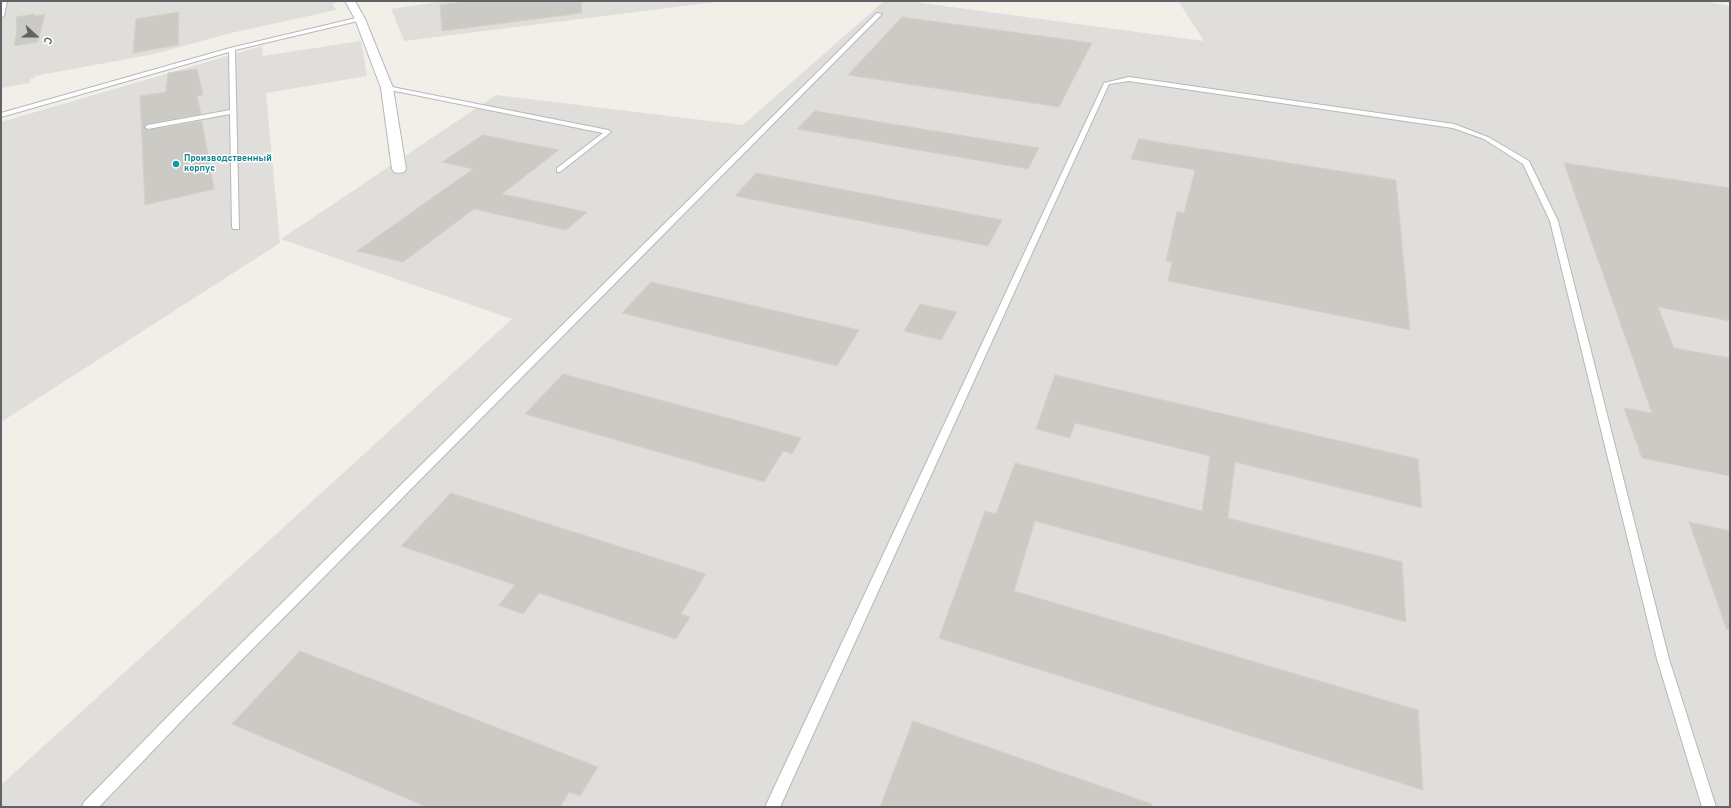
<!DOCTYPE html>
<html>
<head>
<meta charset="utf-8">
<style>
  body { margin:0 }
  #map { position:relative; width:1731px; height:808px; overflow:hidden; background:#f1efe8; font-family:Overpass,sans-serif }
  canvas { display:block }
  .frame { position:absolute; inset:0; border:2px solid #5f6368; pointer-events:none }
  .north { position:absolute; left:16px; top:16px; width:40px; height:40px; -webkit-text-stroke:3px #fff; paint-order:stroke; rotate:111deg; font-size:11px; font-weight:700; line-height:16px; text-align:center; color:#5f6368 }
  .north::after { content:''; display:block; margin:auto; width:14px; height:18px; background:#5f6368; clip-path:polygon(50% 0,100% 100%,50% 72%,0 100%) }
</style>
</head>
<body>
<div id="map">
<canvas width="1731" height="808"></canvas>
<div class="frame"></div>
<div class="north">С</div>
</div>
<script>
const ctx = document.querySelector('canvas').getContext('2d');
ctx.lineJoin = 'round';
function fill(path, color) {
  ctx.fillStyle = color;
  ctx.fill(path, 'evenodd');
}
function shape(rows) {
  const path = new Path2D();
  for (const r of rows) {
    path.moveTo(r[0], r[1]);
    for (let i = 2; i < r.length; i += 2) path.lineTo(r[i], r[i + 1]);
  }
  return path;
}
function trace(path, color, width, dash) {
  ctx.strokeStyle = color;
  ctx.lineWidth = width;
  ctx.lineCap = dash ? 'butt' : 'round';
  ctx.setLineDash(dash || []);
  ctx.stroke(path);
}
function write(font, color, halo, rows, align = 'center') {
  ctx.font = font + ' Overpass,sans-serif';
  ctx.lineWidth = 3;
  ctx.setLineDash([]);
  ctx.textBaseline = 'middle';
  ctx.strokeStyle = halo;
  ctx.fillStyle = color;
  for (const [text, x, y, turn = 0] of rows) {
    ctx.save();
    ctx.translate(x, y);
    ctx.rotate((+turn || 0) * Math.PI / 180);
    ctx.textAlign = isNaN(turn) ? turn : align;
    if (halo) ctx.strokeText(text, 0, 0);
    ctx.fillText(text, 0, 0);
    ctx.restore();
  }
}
const industrial = shape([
  [1,1,342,1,332,4,336,9,336,10,231,33,154,54,35,76,34,78,30,79,30,83,1,88],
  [445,1,724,1,404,41,391,9],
  [884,1,907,1,1204,41,1178,1,1702,1,1730,6,1730,807,1,807,1,785,512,319,281,239,496,95,743,125],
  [361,41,367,76,266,93,280,243,1,422,1,122,262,46,263,56]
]);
const building = shape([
  [473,1,581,1,582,13,442,31,440,5,473,1],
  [179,12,178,45,133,53,136,19,179,12],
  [34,14,35,16,45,14,38,42,14,46,17,31,16,17,34,14],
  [902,17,1092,43,1059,107,848,75,902,17],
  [197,69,203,95,197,96,201,114,148,124,144,127,148,130,202,121,214,189,145,205,140,96,166,92,168,73,197,69],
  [815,111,916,128,1039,148,1028,169,797,129,815,111],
  [483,135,559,150,502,194,587,212,566,230,474,209,403,262,357,251,473,169,442,162,483,135],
  [1139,139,1396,180,1410,330,1168,281,1172,262,1166,261,1177,211,1184,213,1195,170,1131,159,1139,139],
  [1564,163,1730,188,1730,321,1658,307,1674,348,1730,358,1730,476,1642,458,1624,408,1652,413,1564,163],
  [756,173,1002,220,988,246,735,196,756,173],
  [651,282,859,330,837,366,622,313,651,282],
  [920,304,957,312,941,340,904,331,920,304],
  [563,374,776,431,801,438,792,454,783,451,764,482,525,414,563,374],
  [1055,375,1418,459,1422,508,1235,462,1228,518,1402,562,1406,622,1035,521,1014,591,1418,710,1423,790,939,638,985,511,996,514,1015,463,1202,511,1210,456,1075,423,1070,438,1036,429,1055,375],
  [451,493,706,574,681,614,690,617,676,639,539,593,523,614,499,605,515,585,401,546,451,493],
  [1689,522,1730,531,1730,629,1727,630,1689,522],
  [300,651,598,767,580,796,569,792,560,807,427,807,232,724,300,651],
  [913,721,1152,804,1151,807,880,807,913,721]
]);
const lane = shape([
  [1,1,7,1,4,16,1,18,1,1],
  [877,13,882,14,189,713,99,807,82,807,84,802,179,705,877,13],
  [360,17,363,19,362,20,235,50,239,229,233,229,232,227,230,114,148,129,145,127,148,125,230,110,229,52,1,117,1,113,230,48,360,17],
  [1129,77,1454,124,1488,137,1529,161,1558,221,1669,659,1716,807,1702,807,1657,659,1550,221,1523,164,1484,139,1453,128,1129,81,1109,84,780,807,765,807,1104,83,1129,77],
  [387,86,608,130,611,132,560,172,557,172,557,168,603,133,385,89,385,87,387,86]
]);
const street = shape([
  [345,1,355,1,365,19,393,88,406,169,404,172,399,173,394,172,392,169,381,88,355,19,345,1]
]);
const markers = [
  [176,164,4,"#0f9aa8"]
];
const farCulturenames = [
  ["Производственный",184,159],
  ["корпус",184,169]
];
fill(industrial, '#e0deda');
fill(building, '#cccac5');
trace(building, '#d6d1c6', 1);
trace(lane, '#b5b8bc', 2);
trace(street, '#b5b8bc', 2);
fill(lane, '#fff');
fill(street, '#fff');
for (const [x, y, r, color] of markers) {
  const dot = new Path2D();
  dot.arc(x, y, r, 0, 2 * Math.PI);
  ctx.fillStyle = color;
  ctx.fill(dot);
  trace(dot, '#fff', 1.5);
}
write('bold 9px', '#0d838f', '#fff', farCulturenames, 'left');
</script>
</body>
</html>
